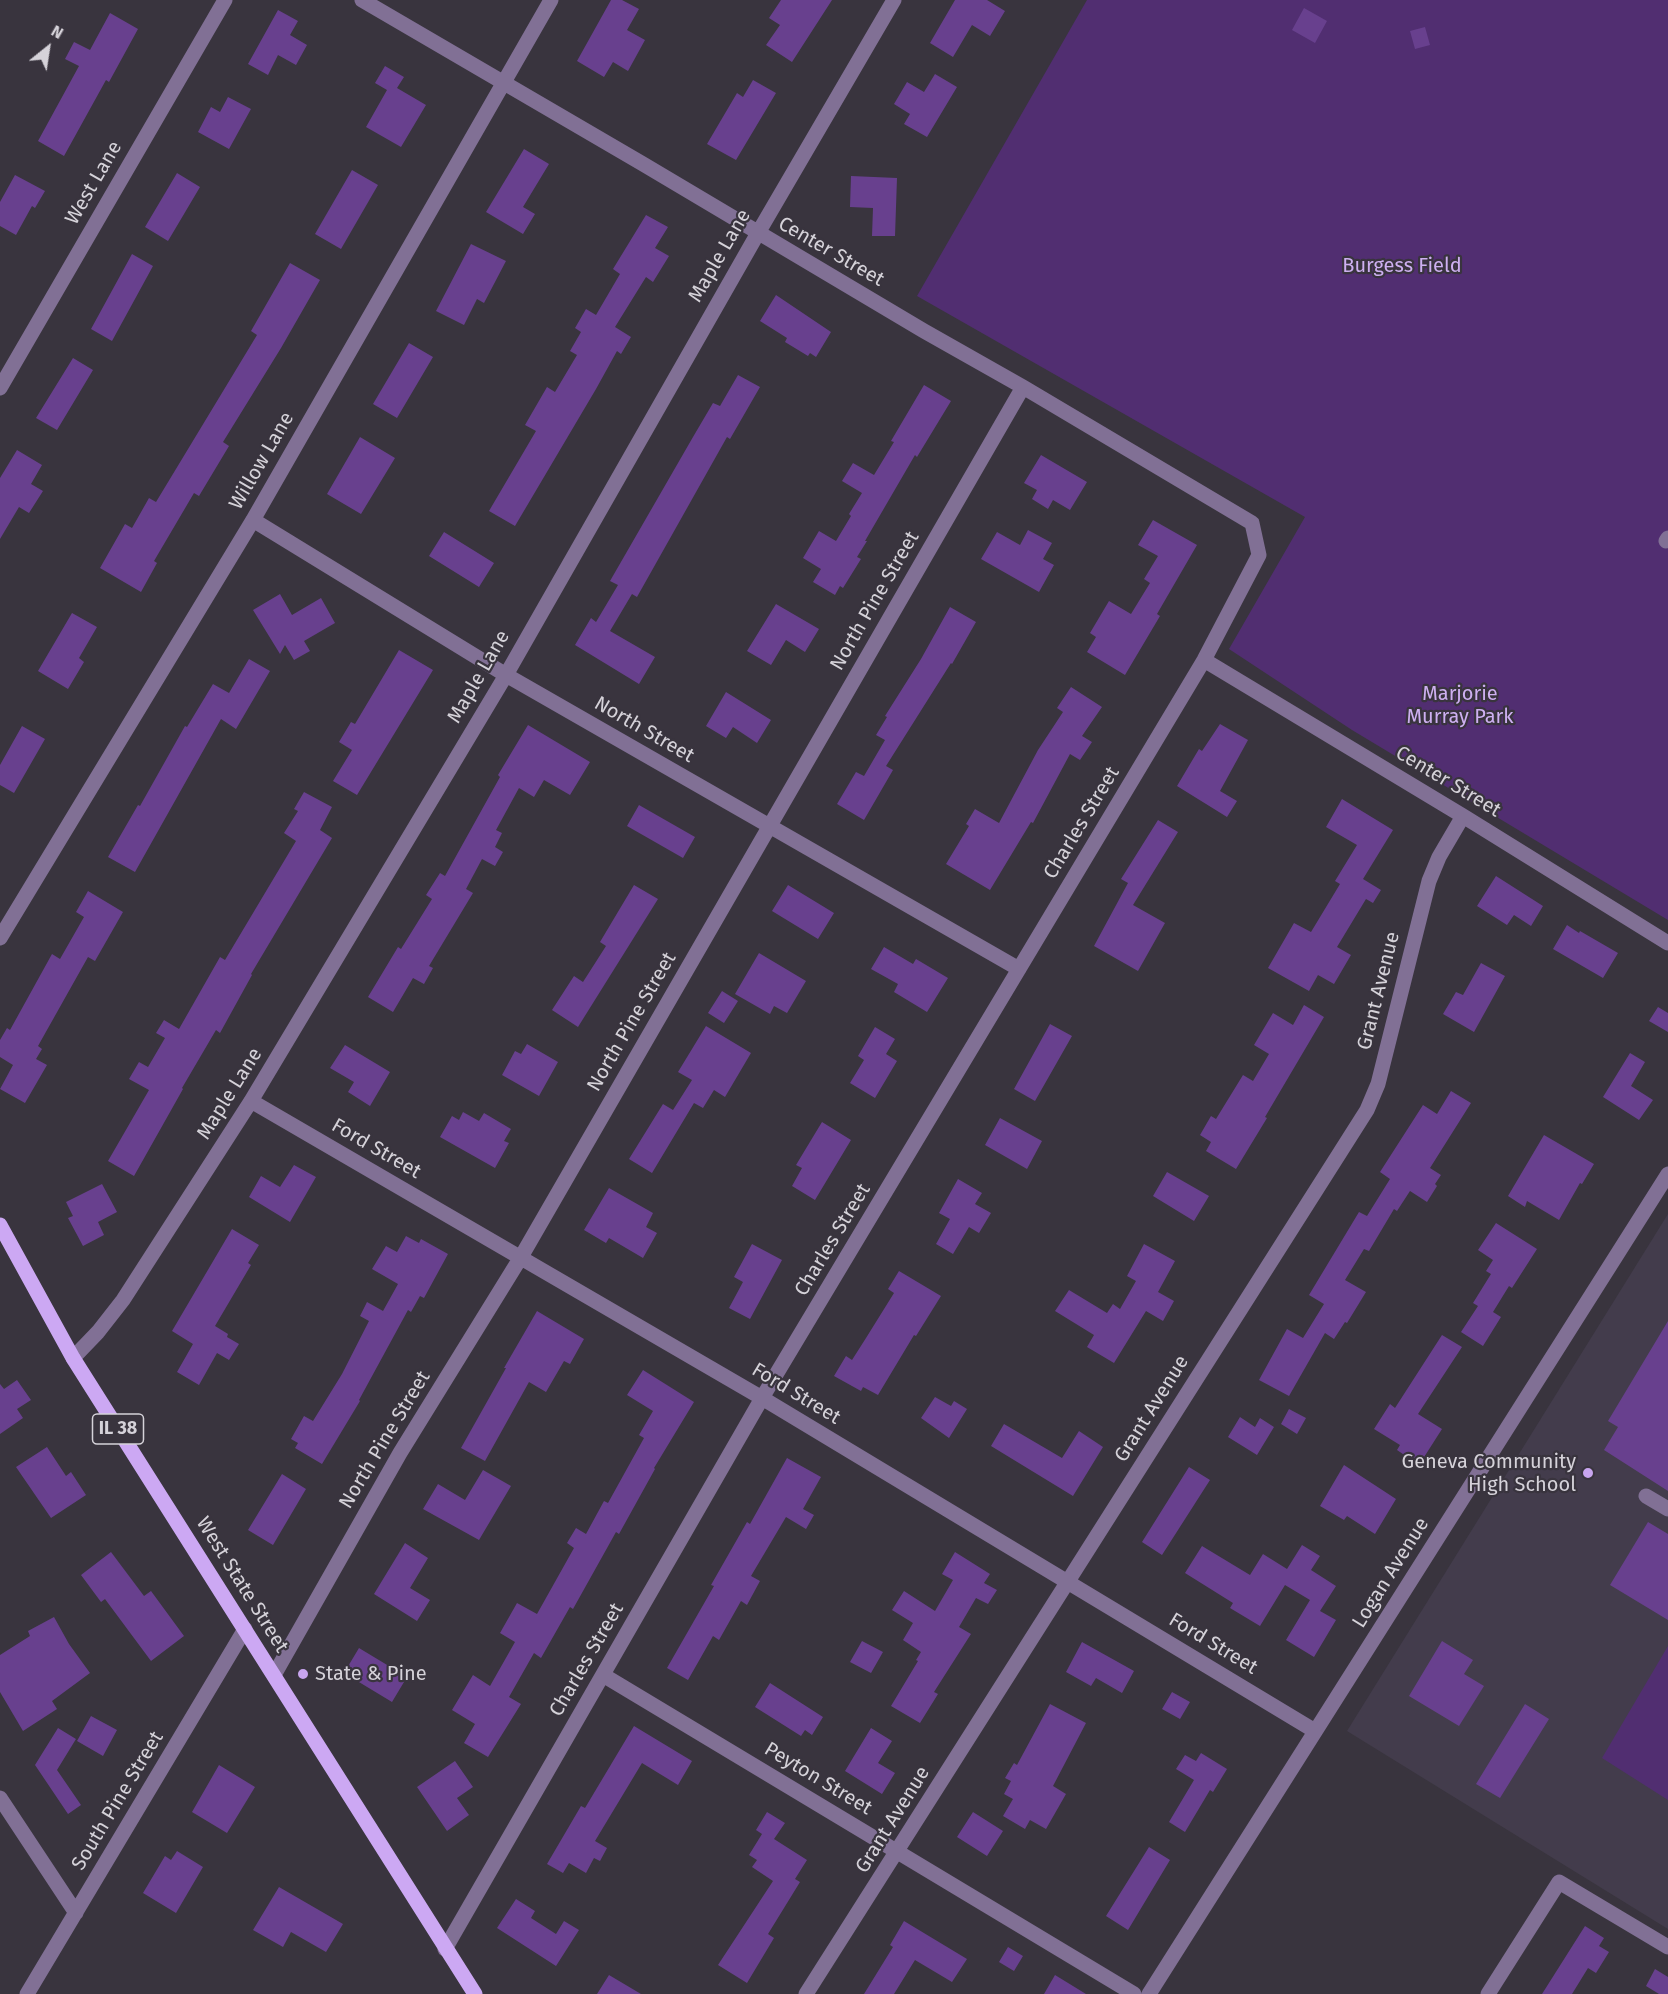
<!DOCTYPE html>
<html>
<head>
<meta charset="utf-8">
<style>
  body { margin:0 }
  #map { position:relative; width:1668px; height:1994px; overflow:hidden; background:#39343e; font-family:"Fira Sans",sans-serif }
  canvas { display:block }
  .north { position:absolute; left:18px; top:18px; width:60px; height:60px; -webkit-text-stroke:4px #39343e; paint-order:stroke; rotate:30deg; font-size:16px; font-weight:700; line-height:24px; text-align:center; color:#d5d2d9 }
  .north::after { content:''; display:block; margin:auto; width:21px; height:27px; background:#d5d2d9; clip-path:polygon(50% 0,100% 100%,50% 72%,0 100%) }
</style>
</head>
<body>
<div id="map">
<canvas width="1668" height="1994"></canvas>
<div class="north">N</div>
</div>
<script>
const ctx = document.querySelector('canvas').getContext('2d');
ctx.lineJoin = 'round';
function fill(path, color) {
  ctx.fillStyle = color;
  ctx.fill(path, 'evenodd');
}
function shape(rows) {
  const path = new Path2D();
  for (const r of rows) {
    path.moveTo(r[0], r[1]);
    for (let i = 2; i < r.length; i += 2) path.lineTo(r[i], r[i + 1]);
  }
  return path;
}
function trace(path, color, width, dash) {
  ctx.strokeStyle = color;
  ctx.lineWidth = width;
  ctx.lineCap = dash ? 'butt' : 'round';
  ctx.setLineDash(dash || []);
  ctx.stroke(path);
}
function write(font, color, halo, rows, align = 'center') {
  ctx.font = font + ' "Fira Sans",sans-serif';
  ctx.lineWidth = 4.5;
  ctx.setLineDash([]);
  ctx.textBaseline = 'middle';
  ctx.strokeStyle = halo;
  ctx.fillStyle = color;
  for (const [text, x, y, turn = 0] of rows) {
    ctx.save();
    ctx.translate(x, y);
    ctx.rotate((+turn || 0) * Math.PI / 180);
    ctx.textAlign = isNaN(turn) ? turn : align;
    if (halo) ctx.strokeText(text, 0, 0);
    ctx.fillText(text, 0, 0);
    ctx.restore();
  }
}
const built = shape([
  [1668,1214,1668,1929,1347,1731]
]);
const green = shape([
  [1087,0,1668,0,1668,920,1352,730,1229,649,1305,517,917,296],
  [1668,1646,1668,1800,1602,1758]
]);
const building = shape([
  [611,0,622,0,639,9,627,30,645,40,628,71,613,62,604,77,577,61],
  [781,0,832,0,792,62,766,45,780,25,769,18],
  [955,0,987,0,1005,11,990,36,972,25,953,57,930,43],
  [1304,8,1327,21,1315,43,1292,30],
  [278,10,298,21,290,35,307,45,296,65,278,55,268,75,248,64],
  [110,13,138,29,109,82,106,80,64,156,38,141,79,66,65,59,74,42,90,50],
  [1425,27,1430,45,1415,49,1410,31],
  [385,66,404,77,397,88,426,105,401,147,366,127,387,90,375,83],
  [935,74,957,87,927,137,904,124,910,114,894,104,907,82,924,92],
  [753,80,776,93,736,160,707,144,737,93,743,97],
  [228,97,251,109,229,149,198,132,211,107,220,112],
  [524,149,549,164,523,207,535,214,523,234,486,212],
  [352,170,378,185,341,249,315,234],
  [177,173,200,187,168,241,145,227],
  [15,175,45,191,35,208,32,206,16,235,0,226,0,202],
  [851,176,897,178,895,236,872,236,873,208,850,207],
  [646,215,668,227,655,248,669,256,653,282,646,277,615,327,631,337,621,354,617,351,596,389,515,526,489,511,536,431,525,425,547,387,555,392,577,355,570,351,581,332,575,328,586,309,596,315,620,274,613,269],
  [471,244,506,261,484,303,477,299,464,325,436,311],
  [132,254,153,266,112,341,91,329],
  [290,263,320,280,281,348,223,442,229,446,199,496,194,493,154,561,157,563,141,592,100,568,125,524,132,528,149,498,156,502,257,335,251,331],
  [776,295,831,332,816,357,810,353,808,356,785,342,787,338,760,321],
  [409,343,433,357,397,418,373,404],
  [73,358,93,370,57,430,36,418],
  [738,375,760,387,730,439,727,437,637,597,632,594,610,631,655,657,639,684,575,645,591,618,596,622,618,585,610,581,693,437,713,403,720,406],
  [924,385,951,401,917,457,915,455,865,541,867,541,857,557,861,559,843,588,840,586,835,595,813,582,821,569,803,558,819,531,836,541,851,516,849,514,862,493,842,481,853,463,874,475,894,442,891,441],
  [360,437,395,458,361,514,327,494],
  [17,450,42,465,31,484,43,491,29,513,19,507,0,539,0,478],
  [1041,455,1087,482,1070,510,1053,500,1048,509,1032,499,1037,490,1024,483],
  [1153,520,1197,545,1157,614,1160,616,1125,675,1087,652,1096,637,1090,633,1109,601,1131,614,1150,583,1144,579,1158,556,1138,545],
  [1028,530,1052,543,1043,559,1054,565,1039,592,981,559,997,532,1020,545],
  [444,532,494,563,479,587,429,556],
  [280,594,292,615,321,598,335,623,304,641,310,651,294,660,285,645,280,654,253,610],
  [776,604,819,629,805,652,786,640,771,665,747,651],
  [950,607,976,622,952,664,951,663,886,766,893,770,864,820,837,804,856,772,864,776,885,740,876,735,887,717,885,716,921,659],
  [72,613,97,627,79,658,84,662,68,689,38,671],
  [399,650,433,670,357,795,333,781,352,750,339,742,351,722,355,724],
  [249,659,270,671,236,729,221,719,135,872,108,857,138,805,140,806,185,726,187,727,213,684,229,693],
  [1071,687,1102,707,1082,736,1092,742,1080,760,1070,754,1033,823,1031,822,990,890,946,864,969,826,966,824,975,809,999,823,1038,750,1063,712,1057,708],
  [726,692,771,720,757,743,733,727,726,738,706,726],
  [1220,724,1248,740,1220,791,1237,801,1227,817,1177,786,1199,749,1202,751],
  [528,725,590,762,570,795,544,780,534,797,519,788,496,830,502,833,495,847,503,852,495,866,482,859,466,889,473,893,429,966,433,968,424,984,413,978,393,1012,368,997,398,947,401,949,432,899,426,895,440,873,445,876,500,777,498,775],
  [22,726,45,739,14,793,0,785,0,765],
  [304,792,332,807,320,830,332,838,251,974,252,975,220,1033,216,1030,182,1088,183,1089,134,1176,108,1161,149,1090,129,1079,139,1062,148,1067,165,1038,156,1033,164,1020,179,1029,220,957,225,960,296,841,284,833,298,811,294,809],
  [1342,799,1393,830,1363,879,1381,890,1373,903,1366,899,1337,947,1351,955,1334,984,1318,975,1309,991,1268,968,1294,923,1311,932,1340,884,1335,881,1357,845,1326,827],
  [639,805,695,837,683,858,627,826],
  [1158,820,1178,832,1133,905,1165,923,1138,971,1094,946,1128,883,1121,879],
  [1496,876,1543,906,1531,926,1514,915,1507,925,1477,906],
  [634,885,658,899,578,1027,552,1010,574,976,583,982,606,946,600,942],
  [788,885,834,913,818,939,772,911],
  [88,891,123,912,95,961,88,957,38,1046,42,1049,36,1059,47,1065,25,1103,0,1089,13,1065,0,1057,0,1040,7,1028,10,1030,52,954,60,959,84,917,76,912],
  [1567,925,1579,933,1580,931,1618,953,1603,978,1553,949],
  [884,947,913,964,916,959,948,978,927,1012,894,992,898,984,871,969],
  [759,953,806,981,787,1013,774,1006,770,1014,735,994],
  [1481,963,1505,976,1474,1032,1443,1014,1456,992,1463,995],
  [722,991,738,1001,724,1023,708,1013],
  [1304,1005,1324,1017,1265,1117,1267,1118,1236,1169,1206,1151,1211,1142,1200,1135,1211,1116,1216,1119,1243,1075,1253,1081,1269,1054,1254,1045,1273,1013,1293,1025],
  [1658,1007,1668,1013,1668,1032,1649,1021],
  [1050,1024,1072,1036,1035,1101,1014,1089],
  [706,1026,751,1053,725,1097,714,1090,703,1108,694,1103,652,1173,629,1159,663,1104,673,1110,692,1080,678,1072],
  [875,1027,895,1039,886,1054,897,1061,875,1098,850,1083,864,1060,858,1056],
  [527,1044,558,1062,539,1096,502,1075,515,1051,521,1054],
  [345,1045,390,1072,370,1106,348,1092,354,1082,330,1068],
  [1630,1053,1645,1062,1631,1086,1653,1100,1639,1120,1603,1097],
  [1451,1091,1471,1103,1430,1168,1441,1175,1435,1184,1437,1186,1427,1202,1410,1191,1397,1211,1394,1209,1369,1251,1364,1249,1345,1280,1366,1292,1347,1323,1345,1322,1334,1339,1325,1333,1289,1396,1259,1380,1287,1329,1303,1338,1324,1304,1309,1295,1359,1212,1367,1216,1390,1179,1380,1172,1423,1105,1437,1114],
  [463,1112,479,1121,484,1113,511,1129,504,1141,509,1143,495,1168,440,1137,452,1116,459,1120],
  [1000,1118,1042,1141,1027,1169,985,1145],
  [822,1122,851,1140,815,1200,792,1186,802,1168,796,1165],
  [1544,1135,1594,1164,1582,1184,1580,1183,1559,1220,1527,1201,1525,1207,1508,1196],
  [294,1165,316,1177,290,1222,249,1197,261,1176,280,1187],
  [1167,1172,1209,1196,1194,1221,1153,1196],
  [958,1179,982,1193,975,1204,991,1213,979,1233,969,1227,953,1254,936,1244,950,1219,939,1213],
  [102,1184,117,1212,98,1222,104,1235,83,1246,68,1218,73,1216,66,1202],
  [609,1188,653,1213,646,1227,657,1233,643,1258,609,1238,606,1243,584,1230],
  [1496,1223,1537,1249,1512,1288,1509,1286,1493,1312,1501,1317,1483,1346,1461,1332,1478,1306,1473,1303,1491,1274,1486,1271,1493,1260,1478,1250],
  [232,1229,259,1245,248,1263,251,1265,215,1326,228,1334,227,1337,239,1344,229,1360,217,1353,199,1385,177,1372,193,1344,172,1331],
  [406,1236,419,1243,421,1239,448,1254,424,1298,420,1296,411,1312,408,1310,359,1400,360,1401,322,1464,295,1448,298,1443,291,1439,304,1416,313,1421,342,1374,369,1321,360,1316,367,1302,383,1311,398,1284,372,1269,386,1246,397,1252],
  [752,1244,782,1260,750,1319,729,1308,743,1282,734,1277],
  [1144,1244,1175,1261,1158,1292,1174,1301,1163,1321,1146,1311,1114,1363,1087,1347,1094,1335,1055,1311,1069,1290,1107,1313,1113,1304,1120,1309,1136,1281,1127,1276],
  [899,1271,941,1296,916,1336,914,1335,878,1395,863,1387,861,1391,834,1376,846,1356,852,1360,866,1338,894,1293,888,1289],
  [537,1311,584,1339,570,1364,564,1361,546,1392,529,1382,485,1461,461,1448,506,1368,504,1368],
  [1668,1321,1668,1491,1604,1450,1618,1427,1608,1421],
  [1442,1335,1462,1347,1418,1414,1442,1429,1419,1465,1397,1450,1400,1445,1374,1429,1390,1404,1395,1408],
  [643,1370,694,1402,654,1468,655,1469,619,1534,616,1532,573,1609,570,1607,541,1658,534,1653,509,1697,521,1704,488,1757,464,1743,475,1724,452,1710,473,1675,490,1686,515,1642,500,1633,517,1603,537,1614,574,1548,567,1543,576,1528,586,1534,604,1501,608,1503,644,1438,639,1435,653,1411,627,1395],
  [17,1380,31,1400,17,1409,23,1418,0,1434,0,1384,4,1389],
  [935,1397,951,1406,954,1401,967,1409,949,1438,921,1418],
  [1289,1409,1306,1418,1297,1434,1281,1424],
  [1240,1417,1255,1427,1260,1418,1274,1427,1257,1455,1228,1437],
  [1004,1424,1062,1458,1079,1431,1103,1447,1073,1496,991,1446],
  [47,1447,66,1476,71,1472,86,1495,51,1518,16,1467],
  [787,1458,821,1477,803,1509,814,1515,806,1529,786,1517,751,1576,760,1581,747,1605,741,1601,719,1640,713,1636,688,1680,667,1668,714,1586,711,1585,747,1522,750,1524],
  [1344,1465,1396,1499,1375,1534,1347,1516,1344,1520,1320,1506],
  [1189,1467,1210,1480,1162,1555,1142,1542],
  [483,1470,511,1486,479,1540,423,1509,438,1484,465,1500],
  [282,1474,306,1489,273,1545,248,1530],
  [1648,1522,1668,1534,1668,1620,1610,1585],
  [405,1543,428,1558,410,1588,430,1600,417,1621,374,1594],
  [1302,1545,1320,1556,1311,1570,1336,1586,1320,1611,1336,1620,1314,1657,1286,1640,1310,1600,1285,1585,1260,1626,1230,1608,1233,1603,1185,1573,1202,1546,1250,1575,1263,1554,1287,1569],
  [111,1552,144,1596,151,1591,184,1636,151,1661,105,1599,101,1602,81,1575],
  [955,1552,990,1574,984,1583,997,1590,988,1604,976,1598,959,1627,971,1634,934,1692,938,1694,920,1723,891,1706,918,1661,916,1660,921,1652,903,1640,913,1623,892,1610,904,1591,935,1611,953,1580,942,1574],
  [54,1617,69,1644,90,1673,52,1701,57,1709,23,1731,0,1692,0,1655,30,1636,28,1631],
  [862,1641,883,1652,871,1673,850,1662],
  [1442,1641,1473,1660,1464,1674,1484,1686,1459,1726,1409,1696],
  [1082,1642,1134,1671,1122,1693,1096,1678,1091,1686,1066,1672],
  [359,1648,407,1677,392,1702,344,1673],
  [770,1683,823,1717,812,1735,805,1730,801,1736,755,1707],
  [1172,1692,1190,1702,1180,1719,1162,1709],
  [1050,1704,1086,1723,1053,1786,1066,1794,1046,1829,1030,1820,1025,1829,1003,1816,1013,1799,1004,1794,1011,1781,1005,1778,1014,1763,1017,1765],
  [1525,1704,1549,1719,1500,1798,1476,1784],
  [91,1716,117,1730,103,1756,77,1741],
  [634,1726,692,1761,678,1785,642,1763,595,1841,607,1848,600,1861,594,1858,586,1873,569,1863,563,1873,547,1864,581,1806,585,1808],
  [58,1728,76,1739,57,1770,81,1805,68,1814,35,1765],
  [871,1728,892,1741,878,1763,895,1773,882,1794,845,1771],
  [1201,1753,1227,1769,1213,1792,1210,1790,1185,1832,1169,1822,1194,1780,1176,1769,1185,1755,1196,1761],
  [455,1761,473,1787,457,1798,469,1815,447,1831,417,1787],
  [219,1765,255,1787,227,1833,192,1812],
  [767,1812,785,1823,774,1839,807,1860,795,1879,800,1882,768,1934,774,1938,747,1983,718,1965,773,1881,752,1867,757,1860,749,1855,762,1834,756,1830],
  [973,1812,1003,1831,987,1856,957,1837],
  [1149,1847,1170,1860,1128,1930,1106,1916],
  [177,1851,203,1867,176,1913,143,1893,165,1856,171,1860],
  [279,1887,343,1924,326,1952,291,1932,283,1947,253,1930],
  [516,1899,535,1911,531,1918,556,1934,564,1921,579,1930,556,1966,497,1928],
  [904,1921,967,1959,952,1982,915,1960,894,1994,864,1994,893,1947,890,1945],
  [1585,1926,1604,1938,1599,1946,1609,1952,1596,1973,1588,1968,1572,1994,1542,1994],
  [1008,1947,1023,1956,1014,1971,999,1962],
  [1655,1969,1668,1977,1668,1994,1659,1994,1646,1986],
  [609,1975,641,1994,597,1994],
  [1055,1975,1086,1994,1044,1994]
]);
const minor = shape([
  [362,0,643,164,924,331,1023,387,1252,523,1259,555,1204,660,762,1398,445,1949],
  [0,388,225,0],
  [253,520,506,675,1019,969],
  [1666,541,1668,538],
  [1204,660,1463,816,1668,943],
  [0,938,253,520,551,0],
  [251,1101,762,1398,1315,1731],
  [73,1358,98,1332,123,1300,251,1101,506,675,758,233,894,0],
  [1646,1496,1668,1509],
  [274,1675,400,1453,521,1257,1023,387],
  [603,1675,1134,1994],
  [0,1798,76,1913],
  [27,1994,245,1629],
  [806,1994,1367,1110,1378,1084,1429,881,1439,857,1463,816],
  [1149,1994,1668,1174],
  [1488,1994,1559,1882,1668,1947]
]);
const major = shape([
  [0,1225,73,1358,475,1994]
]);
const markers = [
  [1588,1473,6,"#c8a5ef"],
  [303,1674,6,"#c8a5ef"]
];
const shields = [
  [118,1429,51]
];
const shieldNames = [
  ["IL 38",118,1429]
];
const streetNames = [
  ["West Lane",94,183,-60],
  ["Center Street",831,252,30],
  ["Maple Lane",720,256,-60],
  ["Willow Lane",262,461,-60],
  ["North Pine Street",875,601,-60],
  ["Maple Lane",479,677,-60],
  ["North Street",644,730,30],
  ["Center Street",1448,782,31],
  ["Charles Street",1082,823,-59],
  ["Grant Avenue",1379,991,-76],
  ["North Pine Street",632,1022,-60],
  ["Maple Lane",230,1094,-58],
  ["Ford Street",376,1149,30],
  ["Charles Street",833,1240,-59],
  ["Ford Street",796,1394,31],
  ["Grant Avenue",1152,1409,-58],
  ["North Pine Street",385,1440,-59],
  ["Logan Avenue",1391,1573,-58],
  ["West State Street",242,1585,58],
  ["Ford Street",1213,1644,31],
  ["Charles Street",587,1660,-60],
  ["Peyton Street",818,1779,31],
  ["South Pine Street",118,1801,-59],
  ["Grant Avenue",893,1820,-58]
];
const parkNames = [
  ["Burgess Field",1402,266],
  ["Marjorie",1460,694],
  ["Murray Park",1460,717]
];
const poiNames = [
  ["Geneva Community",1576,1462],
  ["High School",1576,1485],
  ["State & Pine",315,1674,"left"]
];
fill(built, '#433c4c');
fill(green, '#512e71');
fill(building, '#68408e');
trace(minor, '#817095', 15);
trace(major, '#cca8f3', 15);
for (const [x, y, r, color] of markers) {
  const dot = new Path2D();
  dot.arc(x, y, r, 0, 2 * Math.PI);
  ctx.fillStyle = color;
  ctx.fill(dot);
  trace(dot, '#39343e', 2);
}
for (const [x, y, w] of shields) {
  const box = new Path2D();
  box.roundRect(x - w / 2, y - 15, w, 30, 4.5);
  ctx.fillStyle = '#39343e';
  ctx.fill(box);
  trace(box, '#d5d2d9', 1.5);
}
write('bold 18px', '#d5d2d9', null, shieldNames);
write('20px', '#d5d2d9', '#39343e', streetNames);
write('20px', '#ceb0f1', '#39343e', parkNames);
write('20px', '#d5d2d9', '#39343e', poiNames, 'right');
</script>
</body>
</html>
